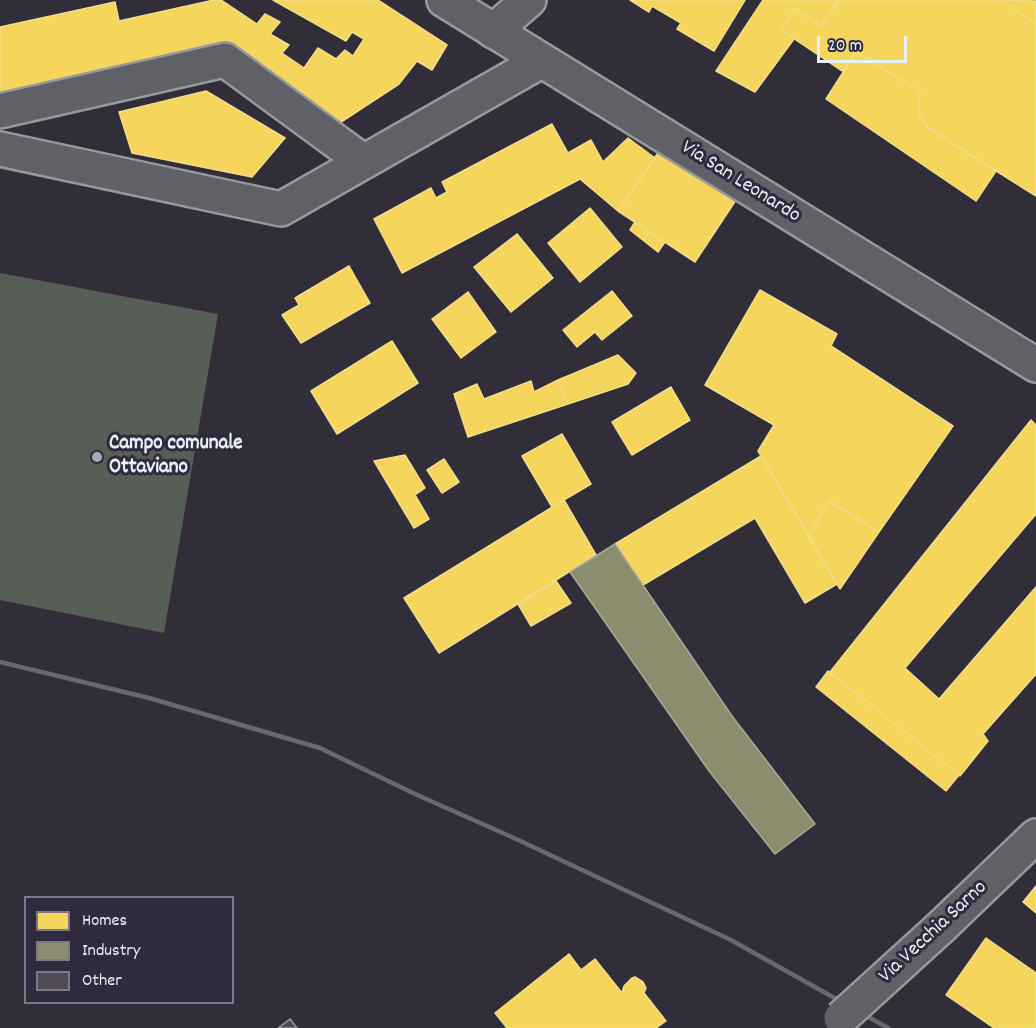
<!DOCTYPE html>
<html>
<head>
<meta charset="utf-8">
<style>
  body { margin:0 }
  #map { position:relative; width:1036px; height:1028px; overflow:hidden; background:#312e39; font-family:Dekko,sans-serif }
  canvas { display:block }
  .legend { position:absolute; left:24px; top:896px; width:210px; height:108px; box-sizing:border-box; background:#2f2a3d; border:2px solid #797a88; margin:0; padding:8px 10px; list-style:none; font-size:18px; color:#e8f1f8 }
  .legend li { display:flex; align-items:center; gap:12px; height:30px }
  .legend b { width:30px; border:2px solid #797a88 }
  .scale { position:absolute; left:817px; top:36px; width:90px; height:27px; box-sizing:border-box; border:3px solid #e8f1f8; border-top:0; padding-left:8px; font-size:18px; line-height:21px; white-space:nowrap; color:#e8f1f8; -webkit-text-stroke:4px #2f2a3d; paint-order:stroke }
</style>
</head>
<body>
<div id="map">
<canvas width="1036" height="1028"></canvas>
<ul class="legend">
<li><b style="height:16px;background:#f6d55c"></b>Homes</li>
<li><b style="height:16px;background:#8c8c6e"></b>Industry</li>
<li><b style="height:16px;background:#504b54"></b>Other</li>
</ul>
<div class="scale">20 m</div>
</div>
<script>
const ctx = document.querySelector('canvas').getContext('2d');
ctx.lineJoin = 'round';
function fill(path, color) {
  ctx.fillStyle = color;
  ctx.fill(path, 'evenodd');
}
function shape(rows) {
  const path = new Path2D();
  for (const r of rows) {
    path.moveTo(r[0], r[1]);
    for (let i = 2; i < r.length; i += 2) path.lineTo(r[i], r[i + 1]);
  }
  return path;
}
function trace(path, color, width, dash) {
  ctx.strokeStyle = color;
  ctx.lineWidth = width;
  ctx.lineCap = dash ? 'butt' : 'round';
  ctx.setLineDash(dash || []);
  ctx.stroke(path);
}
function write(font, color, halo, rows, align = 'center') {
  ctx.font = font + ' Dekko,sans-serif';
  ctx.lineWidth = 6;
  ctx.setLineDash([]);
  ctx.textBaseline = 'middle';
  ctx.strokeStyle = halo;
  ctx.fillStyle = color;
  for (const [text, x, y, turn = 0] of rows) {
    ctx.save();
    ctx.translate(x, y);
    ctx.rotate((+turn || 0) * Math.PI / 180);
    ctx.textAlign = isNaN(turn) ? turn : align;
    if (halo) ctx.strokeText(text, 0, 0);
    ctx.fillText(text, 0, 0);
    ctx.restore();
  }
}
const green = shape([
  [0,273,218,314,164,633,0,600]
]);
const homes = shape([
  [214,0,221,0,257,24,265,14,280,22,270,34,289,45,282,53,304,68,318,48,336,59,345,50,353,56,364,39,352,32,346,41,273,0,378,0,447,45,432,70,417,61,399,84,335,126,212,46,0,92,0,27,115,2,119,21,214,0],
  [630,0,745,0,714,51,677,29,681,23,652,6,649,12,630,0],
  [763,0,839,0,821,26,795,9,781,30,794,39,755,92,716,71,763,0],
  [839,0,1001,0,1036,24,1036,196,928,128,919,115,920,91,856,52,842,71,781,30,795,9,821,26,839,0],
  [1001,0,1036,1,1036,24,1001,0],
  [856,52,920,91,919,115,928,128,996,171,976,201,826,99,856,52],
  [206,91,285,138,252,177,132,153,119,112,206,91],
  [552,124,568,153,591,140,603,162,628,138,655,158,618,211,580,179,402,273,374,219,431,188,436,198,447,192,442,182,552,124],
  [660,150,736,200,695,262,618,211,660,150],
  [590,208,622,247,580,282,548,243,590,208],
  [635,222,665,242,658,252,630,230,635,222],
  [517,234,553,278,511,312,474,267,517,234],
  [349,266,370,303,301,343,282,315,299,305,295,298,349,266],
  [760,290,837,334,831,346,953,426,879,532,829,501,809,536,758,451,774,425,705,385,760,290],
  [612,291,632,316,602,340,595,332,577,347,563,330,612,291],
  [468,292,496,332,461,358,432,319,468,292],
  [392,341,418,383,337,434,311,391,392,341],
  [618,355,636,373,628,384,568,404,558,380,618,355],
  [558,380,568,404,468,437,454,394,477,384,484,399,531,381,534,392,558,380],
  [671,387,690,420,632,455,612,422,671,387],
  [1031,420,1036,425,1036,514,905,668,939,699,1036,587,1036,674,983,734,988,741,960,776,830,672,1031,420],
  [562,434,591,484,552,507,522,456,562,434],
  [405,455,425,488,415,495,429,519,414,528,374,461,405,455],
  [761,456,837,584,805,603,755,518,643,585,615,544,761,456],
  [444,459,459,482,442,493,427,470,444,459],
  [564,500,596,555,439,653,404,598,564,500],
  [829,501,879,532,840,589,809,536,829,501],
  [556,581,571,603,531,626,518,604,556,581],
  [828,671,959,775,946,791,816,687,828,671],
  [1036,886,1036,913,1023,902,1036,886],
  [986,938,1036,973,1036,1028,994,1028,946,995,986,938],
  [569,954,581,970,595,959,622,993,624,986,632,978,635,977,643,982,646,988,644,993,666,1021,656,1028,507,1028,495,1013,569,954]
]);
const industry = shape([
  [615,544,732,716,815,824,775,854,709,771,570,572,615,544]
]);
const building = shape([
  [290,1019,297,1028,278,1028,290,1019]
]);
const minor = shape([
  [493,31,529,0],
  [0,111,225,60,364,162],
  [0,149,281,209,541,61],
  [940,928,1036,836]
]);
const major = shape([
  [444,0,1036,365]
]);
const rail = shape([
  [0,662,149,698,320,748,415,794,514,838,731,940,888,1028]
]);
const minorBridge = shape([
  [841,1018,940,928]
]);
const markers = [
  [97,457,6,"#a8adb5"]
];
const streetNames = [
  ["Via San Leonardo",740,183,32],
  ["Via Vecchia Sarno",934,933,-43]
];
const poiNames = [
  ["Campo comunale",109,445],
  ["Ottaviano",109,469]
];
fill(green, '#575e56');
fill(homes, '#f6d55c');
trace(homes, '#f2dd8b', 1.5);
fill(industry, '#8c8c6e');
trace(industry, '#a8aa97', 1.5);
fill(building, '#504b54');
trace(building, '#98999f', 1.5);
trace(minor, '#98999f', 38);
trace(major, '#98999f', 38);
trace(minor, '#606067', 33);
trace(major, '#606067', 33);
trace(rail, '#68686f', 4.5);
trace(minorBridge, '#98999f', 38, []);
trace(minorBridge, '#606067', 33);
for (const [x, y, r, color] of markers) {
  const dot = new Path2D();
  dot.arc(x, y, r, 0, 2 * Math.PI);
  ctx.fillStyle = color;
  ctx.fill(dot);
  trace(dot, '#2f2a3d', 2);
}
write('21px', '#e8f1f8', '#2f2a3d', streetNames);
write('bold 21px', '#e8f1f8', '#2f2a3d', poiNames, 'left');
</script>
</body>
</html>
